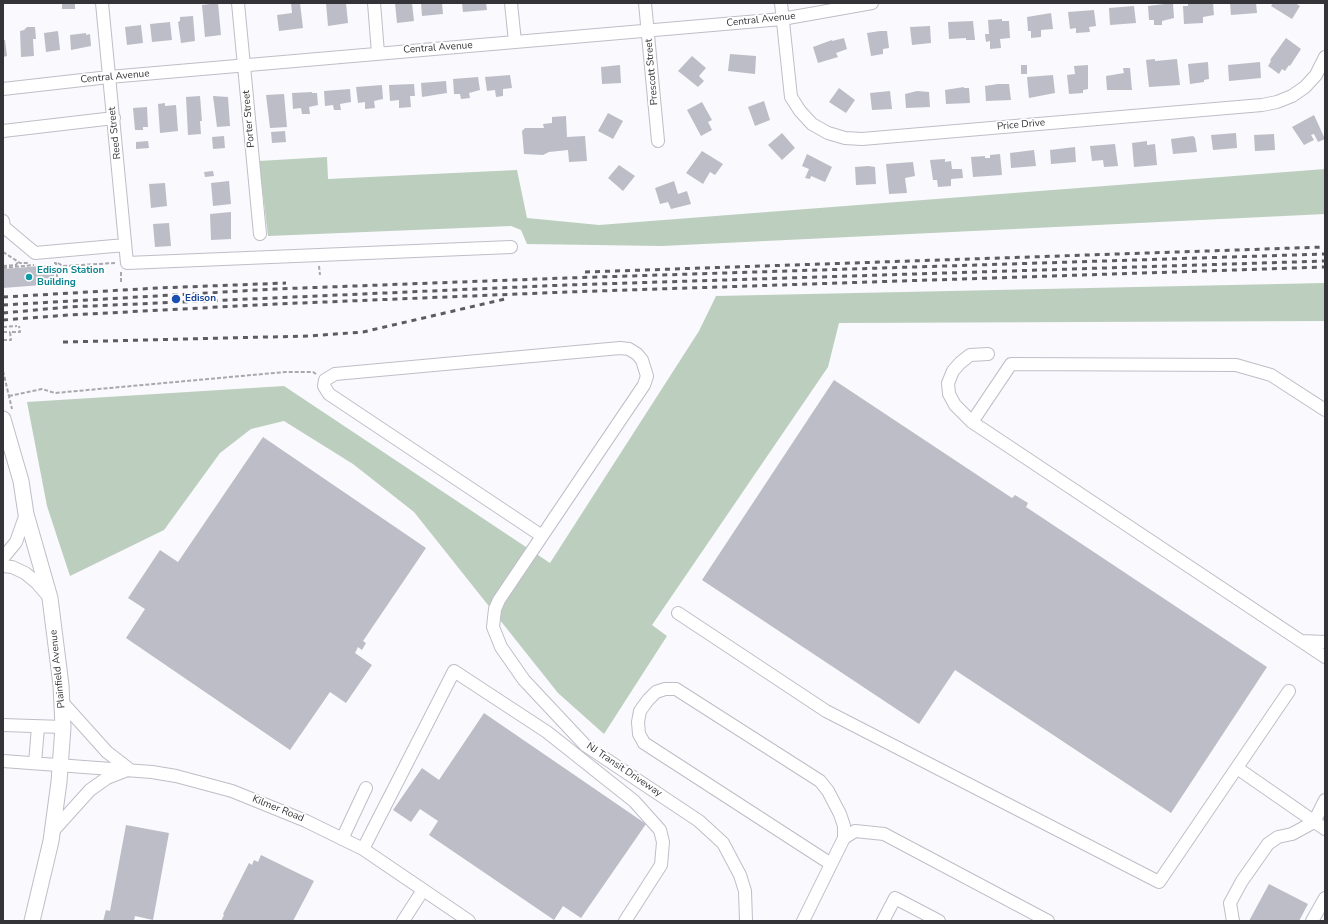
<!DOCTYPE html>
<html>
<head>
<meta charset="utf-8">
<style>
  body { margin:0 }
  #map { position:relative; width:1328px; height:924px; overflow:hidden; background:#f9f9fe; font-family:"Nunito Sans",sans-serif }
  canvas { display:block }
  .frame { position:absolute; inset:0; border:4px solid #343438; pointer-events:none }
</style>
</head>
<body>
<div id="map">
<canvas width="1328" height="924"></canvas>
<div class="frame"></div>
</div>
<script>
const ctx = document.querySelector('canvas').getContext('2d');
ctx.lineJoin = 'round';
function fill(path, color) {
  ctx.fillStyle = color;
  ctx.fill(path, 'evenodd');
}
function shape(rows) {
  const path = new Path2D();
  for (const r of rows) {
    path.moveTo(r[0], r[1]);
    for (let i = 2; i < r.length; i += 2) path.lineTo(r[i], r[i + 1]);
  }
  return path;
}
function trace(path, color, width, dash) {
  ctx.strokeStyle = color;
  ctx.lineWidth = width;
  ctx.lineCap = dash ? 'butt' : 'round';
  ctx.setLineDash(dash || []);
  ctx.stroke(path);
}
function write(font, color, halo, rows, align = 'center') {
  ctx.font = font + ' "Nunito Sans",sans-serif';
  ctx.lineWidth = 3.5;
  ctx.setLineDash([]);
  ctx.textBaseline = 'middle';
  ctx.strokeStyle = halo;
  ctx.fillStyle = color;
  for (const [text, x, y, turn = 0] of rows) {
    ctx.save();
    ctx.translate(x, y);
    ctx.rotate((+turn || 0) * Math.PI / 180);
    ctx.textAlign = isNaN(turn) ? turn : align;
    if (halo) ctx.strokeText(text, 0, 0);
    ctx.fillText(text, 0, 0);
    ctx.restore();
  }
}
const green = shape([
  [327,157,328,179,517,170,527,218,599,225,1325,169,1325,214,662,246,527,244,521,230,511,226,268,236,259,161],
  [1325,283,1325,321,839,323,828,367,652,625,667,636,604,734,558,693,414,512,353,464,284,421,251,429,220,453,164,530,70,576,47,506,27,402,284,386,550,563,699,331,716,296]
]);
const building = shape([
  [62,3,75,3,75,9,62,9],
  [218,3,221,35,205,37,202,5],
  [291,3,300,3,303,28,279,31,277,15,292,13],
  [326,3,346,3,348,23,328,26],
  [395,3,412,3,414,21,397,23],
  [421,3,442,3,443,14,422,16],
  [462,3,486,3,487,10,463,12],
  [1173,3,1174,18,1162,21,1162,25,1154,25,1154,20,1149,20,1148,6],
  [1188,3,1213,3,1214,15,1203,17,1203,23,1184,24,1183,6,1188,6],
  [1230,3,1256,3,1257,13,1231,15],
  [1273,3,1295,3,1300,6,1292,19,1271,6],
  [1134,6,1136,23,1110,25,1109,8],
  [1094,10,1096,26,1089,27,1090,32,1076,33,1076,28,1070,29,1068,12],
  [1051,13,1053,29,1041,30,1041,37,1031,38,1031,31,1028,31,1027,17],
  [193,16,195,41,181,43,178,22,180,21,180,17],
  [1002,19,1002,21,1009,21,1010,38,1000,39,1001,48,990,49,990,41,986,42,985,34,989,34,988,20],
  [973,21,975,40,966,40,966,38,949,39,948,22],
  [170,22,172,40,152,42,150,24],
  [141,25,143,43,127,45,125,27],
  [930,26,931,43,912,45,910,27],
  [27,27,35,27,36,39,33,39,34,56,21,57,20,31,24,30],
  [58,31,60,50,46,52,44,33],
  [880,31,887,31,889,48,883,49,883,54,871,56,867,33],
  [86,33,86,35,90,34,91,46,71,50,70,35],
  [844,38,847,49,836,53,838,57,818,63,813,47,832,40,832,41],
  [1286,38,1301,49,1290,66,1289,65,1285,71,1282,69,1279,74,1268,66,1271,61,1270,60],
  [3,40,5,40,7,56,3,57],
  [730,54,756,56,755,74,728,71],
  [692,56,706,68,699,76,704,81,698,87,678,71],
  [1155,59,1155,61,1177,59,1180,85,1149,87,1146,60],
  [1208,62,1209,79,1204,80,1204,82,1190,84,1188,64],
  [1260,62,1261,78,1229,81,1228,65],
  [620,65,621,83,602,84,601,67],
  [1021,65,1027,65,1027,74,1021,74],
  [1088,65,1088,89,1083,90,1083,93,1069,94,1067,75,1075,74,1074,66],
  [1123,68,1130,68,1132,90,1107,90,1106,76,1124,73],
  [510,75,512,88,503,89,503,96,496,97,495,90,487,91,485,77],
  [1053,75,1055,93,1029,98,1027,77],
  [478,77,480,90,469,93,470,98,461,99,460,94,454,94,453,79],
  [446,81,447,93,422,97,421,83],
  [414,84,415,96,410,96,411,107,399,108,399,100,390,101,389,85],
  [998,84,1009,84,1011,100,986,101,985,86],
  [382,85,383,99,374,101,375,108,365,109,365,102,358,103,356,87],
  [964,87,964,88,969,88,970,103,946,104,945,90],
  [839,88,855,100,846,113,829,102],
  [350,89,351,102,340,104,341,110,334,110,333,105,325,106,324,91],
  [890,91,892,109,872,110,870,93],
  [917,91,929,92,930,107,906,108,905,94],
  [312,92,312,93,317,93,318,105,309,107,310,114,302,114,301,108,293,109,292,93],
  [284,94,287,127,270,128,266,95],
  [200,96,202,121,200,121,201,134,188,135,186,97],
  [213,96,228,97,230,126,217,127],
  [764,101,770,120,755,126,748,107],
  [702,102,712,120,708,122,712,130,701,136,687,110],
  [165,103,165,106,176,105,178,131,160,133,158,104],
  [147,107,148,127,143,127,143,130,135,130,133,108],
  [608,113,623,121,613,139,598,131],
  [1314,115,1325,139,1318,142,1314,134,1311,135,1314,140,1304,145,1292,127],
  [566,116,567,137,585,136,587,161,569,162,568,150,549,152,543,155,524,154,522,131,525,128,544,128,543,124,552,123,552,117],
  [285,131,286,142,272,143,271,132],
  [782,133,795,148,782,160,768,145],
  [1236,133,1237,148,1213,150,1211,135],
  [1274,134,1275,150,1255,151,1254,135],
  [224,136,225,148,213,149,212,137],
  [1193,136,1195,138,1197,152,1173,154,1171,139],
  [148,141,149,148,136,149,136,142],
  [1147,141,1147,145,1155,144,1157,165,1134,167,1132,143],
  [1115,144,1118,166,1104,167,1103,160,1092,161,1090,146],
  [1075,147,1076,162,1051,164,1050,150],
  [1034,150,1036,166,1011,168,1010,153],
  [702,151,723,164,715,175,710,172,703,184,686,173],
  [807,154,832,167,825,182,811,176,810,179,805,178,809,169,802,166],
  [1000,154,1002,175,973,177,971,157,985,156,985,158,990,158,990,155],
  [945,159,945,162,951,161,952,169,962,169,963,178,951,179,951,186,938,187,937,180,933,180,930,160],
  [913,162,915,176,905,178,907,193,889,194,886,164],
  [619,165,635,176,623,191,608,178],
  [868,166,875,167,876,184,856,185,855,167],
  [213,171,214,176,205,177,204,172],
  [229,181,231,204,213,206,211,183],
  [674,181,678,194,687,191,691,204,671,209,668,202,660,204,655,188],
  [165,183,167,206,151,208,149,184],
  [231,212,231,239,211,240,210,214],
  [169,223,171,246,155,247,153,224],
  [53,265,55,284,3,288,3,269],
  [834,380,1012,498,1015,495,1028,503,1026,507,1267,667,1171,813,955,670,919,724,702,580],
  [263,437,426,548,363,641,366,643,362,650,358,647,355,653,372,665,346,703,330,692,290,750,126,638,145,609,128,598,160,550,178,562],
  [484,713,646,824,581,918,563,906,554,920,429,835,438,821,420,809,411,822,393,810,422,768,439,780],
  [126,825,169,833,153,920,135,916,134,921,103,921,106,910,110,911],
  [261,855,314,881,293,921,221,921,224,915,223,914,249,863,252,865,254,860,258,862],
  [1269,884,1308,904,1299,921,1249,921]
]);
const path = shape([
  [3,252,20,263,28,263],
  [54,263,56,263,58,287],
  [58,263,63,266,115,263],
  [3,266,16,265,18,262],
  [319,266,320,275],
  [3,268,34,265],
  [121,272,121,283],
  [3,327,17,326],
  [3,332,10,332],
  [3,340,11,340,10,332,20,332,19,326],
  [3,371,12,409],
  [9,396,42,389,55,393,285,372,313,372,316,374]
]);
const minor = shape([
  [102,3,127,263,511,247],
  [238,3,260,234],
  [374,3,378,53],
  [511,3,515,42],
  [645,3,658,141],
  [781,3,791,97,800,111,812,124,828,133,845,138,862,139,1262,105,1277,102,1292,96,1305,87,1316,75,1325,57],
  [3,89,109,77,782,19,872,3],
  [3,131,114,118],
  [3,221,4,227,35,253,125,245],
  [1325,410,1271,375,1236,365,1011,364,972,422,1325,657],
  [972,422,955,405,949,394,948,383,953,371,960,363,970,355,988,354],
  [542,536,329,394,324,386,325,380,335,374,620,348,629,349,637,354,642,360,647,376,644,385,596,456,499,600,495,609,493,627,501,647,524,680,585,745,699,821,723,843,740,875,745,891,746,921],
  [3,558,16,542,26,514],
  [3,566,12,567,25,573,36,582,49,597],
  [678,613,826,711,1159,882,1289,691],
  [1302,641,1325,642],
  [62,702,107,752,129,769],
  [3,725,63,727],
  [3,761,152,772,176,776,232,791,306,821,363,849,469,921],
  [35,763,38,727],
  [1237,768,1325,829],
  [53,831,90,790,107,778,125,771],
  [342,839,366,788],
  [363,849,454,671,547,732,634,801,660,830,663,842,661,865,625,921],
  [831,864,644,743,639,734,638,722,640,711,648,700,656,692,665,689,676,689,820,781,828,791,840,814,844,826,844,838],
  [403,921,423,890],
  [803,921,844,838,855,831,884,834,1048,921],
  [883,921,895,898,939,921],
  [1233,921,1230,903,1242,881,1268,844,1278,837,1292,834,1314,822,1325,800],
  [1312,921,1325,898]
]);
const major = shape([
  [3,419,21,481,26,514,50,598,61,685,63,727,59,782,51,841,32,921]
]);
const rail = shape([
  [585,272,1325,247],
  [3,297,158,288,286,283],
  [3,305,275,289,566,278,1325,254],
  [3,313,68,307,566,285,1325,261],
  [3,320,69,315,276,304,567,292,1325,267],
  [63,342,309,336,363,332,505,299]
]);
const markers = [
  [29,277,4,"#0f9aa8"],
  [176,299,5,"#1a4fb4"]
];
const streetNames = [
  ["Central Avenue",761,20,-6],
  ["Central Avenue",438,48,-4],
  ["Prescott Street",652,72,-95],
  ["Central Avenue",115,77,-5],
  ["Porter Street",249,119,-95],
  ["Price Drive",1021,125,-5],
  ["Reed Street",115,133,-96],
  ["Plainfield Avenue",58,669,-96],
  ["NJ Transit Driveway",624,770,34],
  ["Kilmer Road",278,809,22]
];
const cultureNames = [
  ["Edison Station",37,271],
  ["Building",37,283]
];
const transitNames = [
  ["Edison",185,299]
];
fill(green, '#bccebd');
fill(building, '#bcbdc7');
trace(minor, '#bebec8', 14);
trace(major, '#bebec8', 17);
trace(path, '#a9a9ad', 2, [4, 2]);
trace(minor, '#fff', 12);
trace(major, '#fff', 15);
trace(rail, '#5c5c60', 3, [5, 5]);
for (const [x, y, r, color] of markers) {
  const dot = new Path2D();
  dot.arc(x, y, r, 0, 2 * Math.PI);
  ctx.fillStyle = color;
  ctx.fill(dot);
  trace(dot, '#fff', 1.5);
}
write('10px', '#343438', '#fff', streetNames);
write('bold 10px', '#0d838f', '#fff', cultureNames, 'left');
write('bold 10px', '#164399', '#fff', transitNames, 'left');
</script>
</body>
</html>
